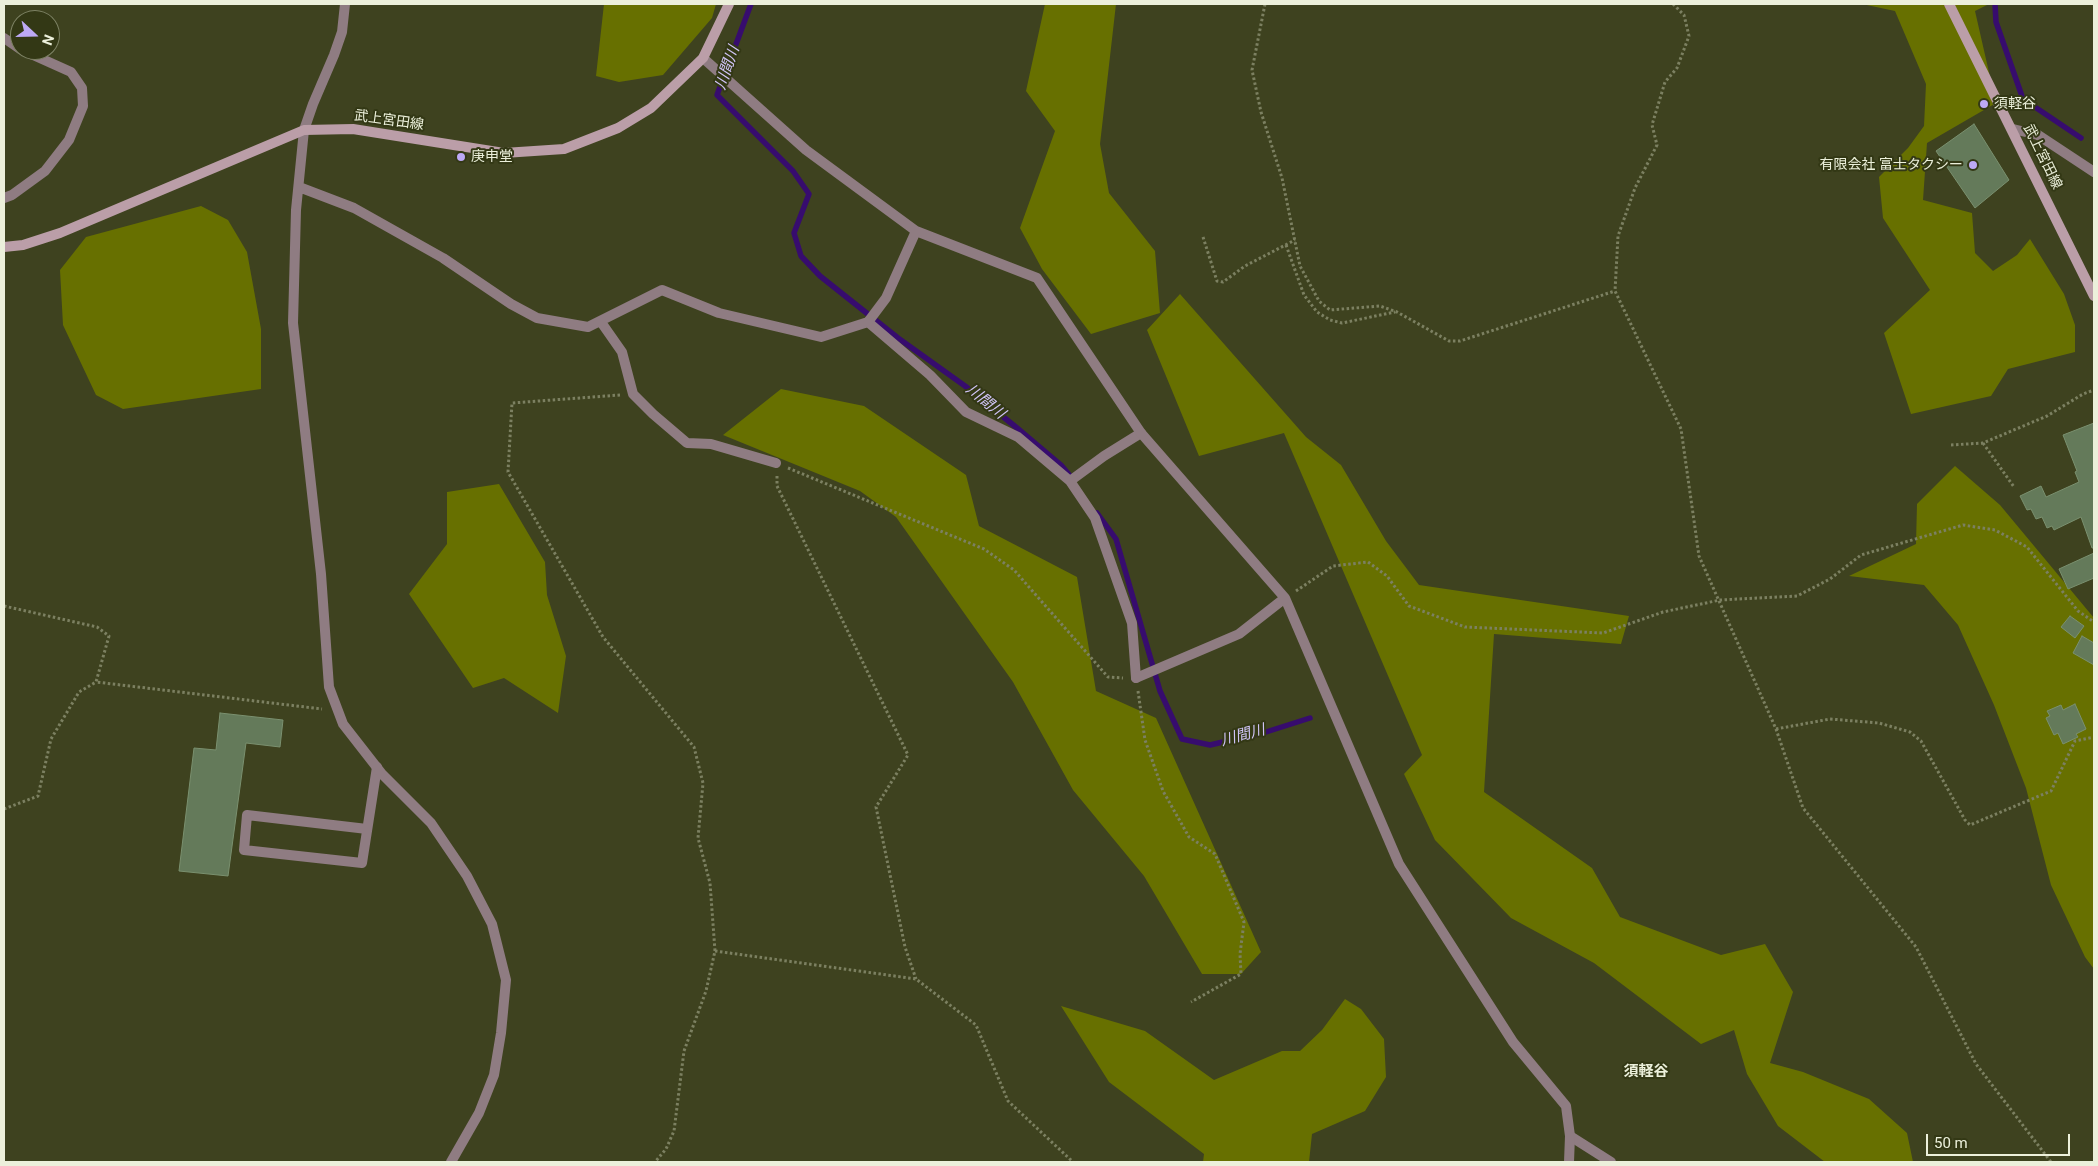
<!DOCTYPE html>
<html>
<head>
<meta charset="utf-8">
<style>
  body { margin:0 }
  #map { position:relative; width:2098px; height:1166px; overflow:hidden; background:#3e421f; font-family:Roboto,sans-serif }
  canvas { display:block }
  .frame { position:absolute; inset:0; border:5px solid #ecf0db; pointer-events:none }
  .north { position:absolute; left:10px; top:10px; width:50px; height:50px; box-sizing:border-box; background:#333815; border:1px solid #7d8264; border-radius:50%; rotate:111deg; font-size:14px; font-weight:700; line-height:20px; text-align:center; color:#ecf0db }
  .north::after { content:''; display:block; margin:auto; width:18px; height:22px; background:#bda9f5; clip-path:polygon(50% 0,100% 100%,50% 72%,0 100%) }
  .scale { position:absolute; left:1926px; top:1134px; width:144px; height:22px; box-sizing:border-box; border:2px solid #ecf0db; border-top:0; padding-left:6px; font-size:15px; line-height:18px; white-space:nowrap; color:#ecf0db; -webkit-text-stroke:4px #333815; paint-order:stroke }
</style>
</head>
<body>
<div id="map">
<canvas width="2098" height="1166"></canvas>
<div class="frame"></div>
<div class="north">N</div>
<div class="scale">50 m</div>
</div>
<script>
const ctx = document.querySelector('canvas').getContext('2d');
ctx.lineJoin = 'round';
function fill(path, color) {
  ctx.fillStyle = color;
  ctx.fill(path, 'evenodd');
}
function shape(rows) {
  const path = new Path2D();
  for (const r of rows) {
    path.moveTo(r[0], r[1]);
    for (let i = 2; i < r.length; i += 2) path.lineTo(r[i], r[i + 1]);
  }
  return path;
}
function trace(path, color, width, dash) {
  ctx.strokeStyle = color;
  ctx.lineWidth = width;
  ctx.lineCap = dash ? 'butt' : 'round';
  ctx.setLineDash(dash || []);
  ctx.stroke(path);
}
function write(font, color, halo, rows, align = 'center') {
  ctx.font = font + ' Roboto,"Noto Sans JP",sans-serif';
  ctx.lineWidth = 4;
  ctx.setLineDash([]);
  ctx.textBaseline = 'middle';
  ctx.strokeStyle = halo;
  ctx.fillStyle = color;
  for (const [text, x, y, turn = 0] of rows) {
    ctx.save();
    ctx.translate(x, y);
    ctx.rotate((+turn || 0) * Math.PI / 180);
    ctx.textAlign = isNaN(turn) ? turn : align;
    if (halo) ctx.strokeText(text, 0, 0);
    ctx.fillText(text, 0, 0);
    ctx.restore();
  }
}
const forest = shape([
  [604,4,716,4,712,18,663,75,619,82,596,76],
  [1045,4,1116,4,1100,144,1109,193,1155,251,1160,313,1091,334,1042,269,1020,228,1055,131,1026,91],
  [1862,4,1989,4,1975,11,1996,103,1927,143,1923,200,1972,213,1975,253,1993,271,2017,255,2030,239,2064,294,2075,325,2075,352,2008,369,1991,396,1911,414,1884,333,1930,290,1883,218,1879,177,1908,148,1924,126,1926,84,1895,11],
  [201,206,228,220,247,252,261,329,261,389,123,409,96,395,63,325,60,270,86,237],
  [1180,294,1306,437,1341,465,1386,541,1419,585,1629,616,1621,644,1494,634,1484,792,1592,868,1620,917,1721,955,1765,944,1793,992,1770,1063,1803,1072,1869,1099,1907,1133,1913,1162,1825,1162,1778,1126,1747,1074,1734,1030,1701,1044,1594,963,1511,918,1435,840,1404,774,1422,755,1284,433,1199,456,1147,330],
  [781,389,864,406,966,475,979,526,1077,577,1096,691,1156,718,1261,952,1241,974,1202,974,1144,876,1073,790,1013,682,896,517,860,491,723,435],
  [1955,466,2000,505,2094,618,2094,969,2085,957,2051,885,2026,788,1994,705,1958,625,1924,585,1849,576,1916,544,1917,504],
  [499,484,545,562,547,595,566,656,558,713,504,678,473,688,409,594,447,544,447,492],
  [1345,999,1361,1009,1384,1039,1386,1077,1365,1111,1312,1134,1309,1162,1203,1162,1204,1154,1109,1082,1061,1006,1145,1031,1214,1080,1282,1051,1300,1051,1322,1030]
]);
const stream = shape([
  [751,4,717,95,793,171,809,194,794,233,801,256,820,276,898,338,965,386,1017,428,1061,465,1071,477],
  [1995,4,1996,22,2023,99,2081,138],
  [1097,513,1116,539,1160,691,1182,739,1210,745,1266,732,1310,718]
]);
const building = shape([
  [1974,124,2009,180,1975,208,1936,151,1974,124],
  [2094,423,2094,548,2092,548,2081,517,2054,530,2052,526,2047,528,2042,517,2036,519,2031,509,2027,510,2020,496,2041,486,2046,497,2079,482,2075,472,2077,471,2063,435,2094,423],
  [2094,553,2094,578,2068,589,2059,569,2094,553],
  [2070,616,2084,626,2075,638,2061,627,2070,616],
  [2082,636,2094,643,2094,665,2073,653,2082,636],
  [2075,704,2086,729,2076,734,2078,737,2063,744,2058,733,2054,735,2046,718,2050,716,2047,711,2061,705,2063,710,2075,704],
  [220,713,283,720,280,747,246,743,228,876,179,871,194,748,216,750,220,713]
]);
const path = shape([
  [1265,4,1252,70,1261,112,1282,178,1300,266,1319,301,1330,310,1380,306,1397,312,1449,341,1460,341,1615,291],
  [1673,4,1684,15,1689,36,1677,68,1665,82,1652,125,1657,145,1635,188,1618,236,1615,291,1681,429,1699,556,1776,729,1803,808,1916,947,1976,1064,2051,1162],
  [1203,237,1217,281,1223,282,1245,266,1295,240],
  [1286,245,1304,295,1317,312,1330,320,1342,323,1395,312],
  [620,395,512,403,508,472,603,637,694,747,703,783,698,838,710,883,715,951,706,991,684,1051,674,1131,666,1149,655,1162],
  [1983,443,2014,487],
  [1951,445,1983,443,2047,416,2083,394,2094,390],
  [788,468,984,549,1014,570,1108,677,1123,678],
  [777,476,777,486,908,755,876,807,905,947,916,979],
  [1296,591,1333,566,1368,562,1387,576,1409,606,1465,627,1603,633,1663,612,1720,600,1797,596,1830,579,1861,555,1963,525,1995,530,2027,547,2078,611,2094,622],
  [4,606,97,627,109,636,96,682,322,709],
  [1138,691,1145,740,1163,791,1189,837,1215,854,1244,922,1240,954,1241,974,1191,1002],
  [1776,729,1830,719,1879,723,1910,732,1921,741,1965,820,1970,825,2051,791,2075,741,2094,737],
  [4,809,38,796,51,739,79,692,96,682],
  [715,951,916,979,976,1025,1008,1101,1073,1162]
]);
const lane = shape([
  [868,322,930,375,966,412,1018,437,1070,481,1095,518,1132,623,1136,678],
  [1070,481,1104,456,1141,433],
  [367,829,247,815,244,850,362,863,377,767],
  [1570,1136,1611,1162]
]);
const street = shape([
  [345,4,342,32,334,55,313,104,304,130,296,210,293,323,321,574,329,687,343,724,382,774,431,823,467,876,492,924,506,980,501,1033,494,1075,479,1113,451,1162],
  [4,38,20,49],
  [703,58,806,150,916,231,1037,278,1141,433,1285,598,1399,864,1513,1042,1566,1106,1570,1136,1569,1162],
  [2013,129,2038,135,2094,172],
  [299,187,354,208,443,258,511,304,537,318,588,327,662,290,719,313,821,337,868,322,886,298,916,231],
  [4,198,12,195,45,171,69,140,83,106,82,88,71,72,22,50],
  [601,322,622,352,633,394,653,414,687,443,711,444,776,463],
  [1136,678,1239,634,1285,598]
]);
const secondary = shape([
  [1949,4,2094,296],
  [4,247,23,245,60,233,304,130,353,129,504,153,564,149,618,128,651,108,703,58,729,4]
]);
const markers = [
  [1984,104,5,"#bda9f5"],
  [461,157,5,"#bda9f5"],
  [1973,165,5,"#bda9f5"]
];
const poiNames = [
  ["須軽谷",1994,104],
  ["庚申堂",471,157],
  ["有限会社 富士タクシー",1963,165,"right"]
];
const streetNames = [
  ["武上宮田線",389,121,8],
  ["武上宮田線",2042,157,64]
];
const waterNames = [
  ["川間川",728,68,-71],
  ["川間川",985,402,39],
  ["川間川",1243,736,-15]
];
const neighbourhoodNames = [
  ["須軽谷",1646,1072]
];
fill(forest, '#677000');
trace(stream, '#370c6e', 5.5);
fill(building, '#647a5a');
trace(building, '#7a906f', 1);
trace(path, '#7c8061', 3, [2.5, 2.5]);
trace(lane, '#8f7c82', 10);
trace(street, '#8f7c82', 10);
trace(secondary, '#bb9ea8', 10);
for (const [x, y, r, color] of markers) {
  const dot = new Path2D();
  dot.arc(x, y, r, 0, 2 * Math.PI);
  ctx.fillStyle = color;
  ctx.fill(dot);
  trace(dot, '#333815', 2);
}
write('14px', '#ecf0db', '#333815', poiNames, 'left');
write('14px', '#ecf0db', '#333815', streetNames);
write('italic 15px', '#d0c4f7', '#333815', waterNames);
write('bold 15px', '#ecf0db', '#333815', neighbourhoodNames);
</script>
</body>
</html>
